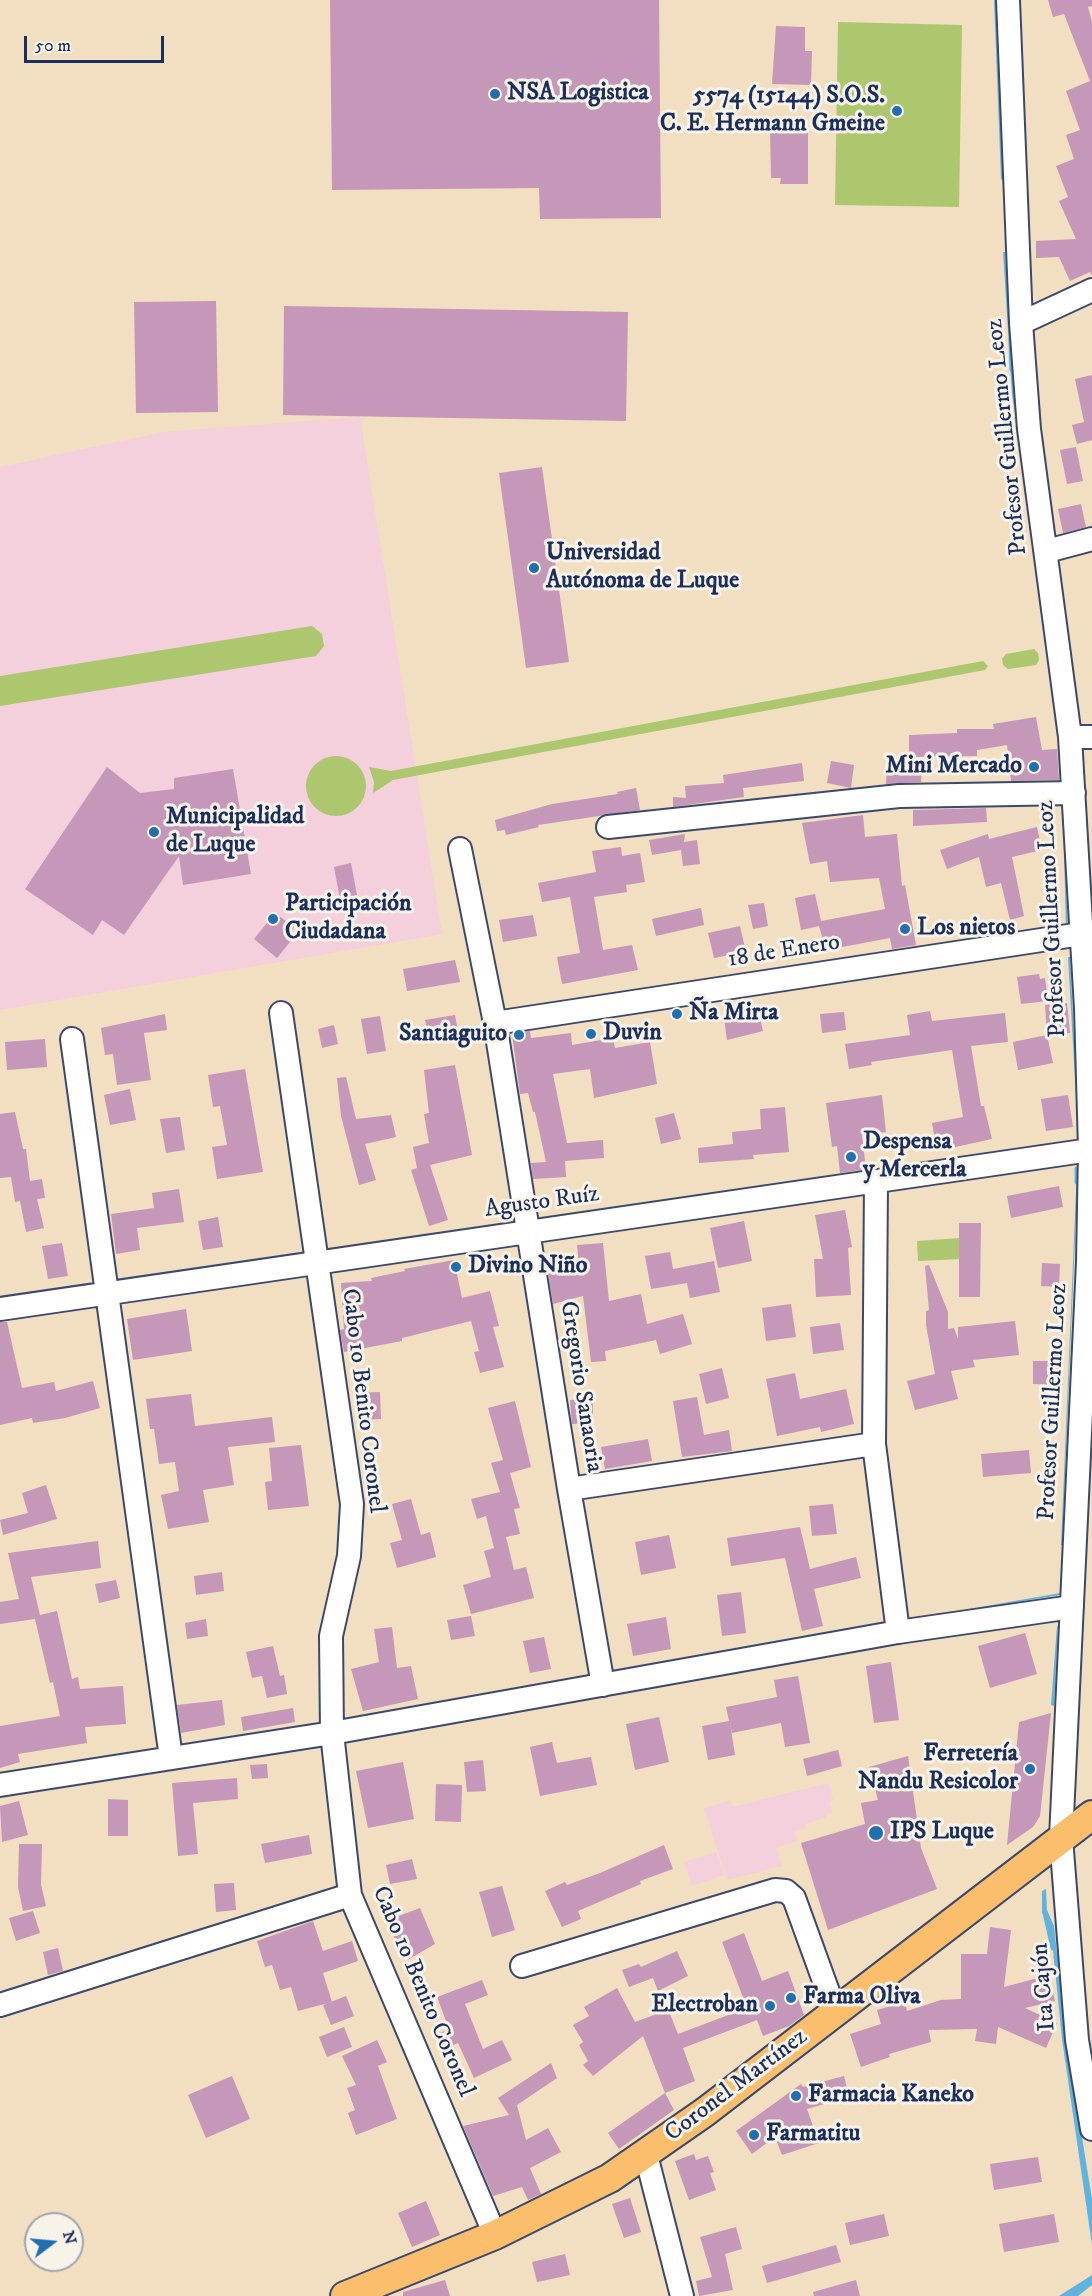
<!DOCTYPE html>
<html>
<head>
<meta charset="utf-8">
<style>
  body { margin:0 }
  #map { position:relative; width:1092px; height:2296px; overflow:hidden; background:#f2dec0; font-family:"IM FELL DW Pica",serif }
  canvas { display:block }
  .north { position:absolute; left:24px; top:2212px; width:60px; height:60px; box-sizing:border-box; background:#f7f3e8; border:2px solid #9fa5b1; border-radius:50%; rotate:74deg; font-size:16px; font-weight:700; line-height:24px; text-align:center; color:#1b2f5e }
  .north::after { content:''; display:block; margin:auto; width:21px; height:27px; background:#1f6fb2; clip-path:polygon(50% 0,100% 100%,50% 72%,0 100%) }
  .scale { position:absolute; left:24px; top:36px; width:140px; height:27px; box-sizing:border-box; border:3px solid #1b2f5e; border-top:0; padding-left:8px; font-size:18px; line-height:21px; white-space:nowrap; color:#1b2f5e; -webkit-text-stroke:4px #f7f3e8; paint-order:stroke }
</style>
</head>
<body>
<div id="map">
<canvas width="1092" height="2296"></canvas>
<div class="north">N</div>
<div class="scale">50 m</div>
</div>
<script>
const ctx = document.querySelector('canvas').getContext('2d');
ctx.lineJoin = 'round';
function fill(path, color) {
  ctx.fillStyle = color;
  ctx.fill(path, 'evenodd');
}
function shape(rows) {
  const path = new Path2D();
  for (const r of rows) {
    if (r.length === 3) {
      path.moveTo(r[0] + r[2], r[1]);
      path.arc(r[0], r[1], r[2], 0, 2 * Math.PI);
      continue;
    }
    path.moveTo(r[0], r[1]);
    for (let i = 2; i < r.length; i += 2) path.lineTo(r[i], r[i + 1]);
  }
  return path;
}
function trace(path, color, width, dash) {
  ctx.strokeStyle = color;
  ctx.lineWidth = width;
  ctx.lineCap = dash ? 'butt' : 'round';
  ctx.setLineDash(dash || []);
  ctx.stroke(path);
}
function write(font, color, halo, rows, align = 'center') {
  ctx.font = font + ' "IM FELL DW Pica",serif';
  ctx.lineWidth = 6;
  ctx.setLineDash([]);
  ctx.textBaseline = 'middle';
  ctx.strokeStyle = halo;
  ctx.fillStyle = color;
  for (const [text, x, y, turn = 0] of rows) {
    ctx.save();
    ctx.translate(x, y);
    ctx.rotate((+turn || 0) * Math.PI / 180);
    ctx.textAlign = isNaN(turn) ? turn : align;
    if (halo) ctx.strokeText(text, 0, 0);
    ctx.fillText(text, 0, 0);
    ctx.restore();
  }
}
const built = shape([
  [360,417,442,934,0,1010,0,467,163,432],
  [824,1784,829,1784,833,1800,829,1802,832,1813,827,1814,827,1817,805,1824,806,1828,795,1832,797,1841,777,1847,782,1866,727,1880,704,1809,730,1800,733,1807],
  [716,1852,724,1875,692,1886,684,1862]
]);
const green = shape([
  [838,22,962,25,959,207,835,205],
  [312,626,322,634,324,646,316,656,0,706,0,676],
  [1034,649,1038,653,1039,660,1036,665,1008,669,1003,665,1002,659,1006,654],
  [983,661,988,666,985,670,393,780,373,793,374,782,369,767,391,771],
  [336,786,30],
  [961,1238,962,1259,918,1261,917,1241]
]);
const water = shape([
  [994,0,996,0,1003,180,1001,179],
  [1003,252,1005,252,1014,394,1033,534,1012,394],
  [1063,815,1068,929,1066,930],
  [1068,957,1070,957,1079,1132,1078,1132],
  [1077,1168,1078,1168,1062,1545,1061,1545],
  [1060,1593,1060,1595,924,1617],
  [1057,1626,1058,1627,1054,1706,1051,1705],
  [1046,1889,1047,1910,1054,1926,1066,2039,1092,2199,1092,2245,1062,2039,1051,1930,1042,1912,1042,1891],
  [1092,2275,1092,2285,1078,2296,1059,2296]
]);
const stream = shape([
  [1011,340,1012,370],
  [1077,1182,1077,1169],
  [1045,1913,1053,1948],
  [1056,1957,1064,2010],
  [1073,2084,1076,2108]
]);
const building = shape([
  [330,0,659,0,661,218,540,219,539,188,332,190],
  [1048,0,1092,0,1092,6,1088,7,1092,22,1092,276,1090,272,1070,281,1059,257,1036,258,1036,241,1076,239,1059,201,1068,197,1056,166,1074,159,1066,135,1080,130,1066,91,1090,81,1064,14,1053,17],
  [776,26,805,27,805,51,812,51,811,85,772,84],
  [770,130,808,130,808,184,780,184,781,178,771,178],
  [216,301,218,412,136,413,134,302],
  [284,306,628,312,626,421,283,415],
  [1092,375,1092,440,1077,444,1072,425,1084,422,1075,379],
  [1076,447,1083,481,1067,484,1060,450],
  [542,467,569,662,526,668,499,473],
  [1081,504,1086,527,1063,533,1058,509],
  [1036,717,1042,750,1057,749,1059,780,1011,781,1007,745,977,750,977,756,909,757,909,735,957,733,957,729,994,729,993,724],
  [887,760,922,762,921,782,886,784],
  [831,761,854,765,851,788,827,783],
  [802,763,804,781,743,788,744,797,673,807,673,797,686,798,685,786,724,783,723,775],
  [107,767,140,793,174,789,174,778,233,769,251,874,183,885,179,856,124,935,102,920,93,935,25,889],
  [636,788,640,810,538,825,539,827,506,835,505,830,497,831,495,820,552,804,618,794,617,792],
  [986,808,987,822,913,826,913,810],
  [863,815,865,837,897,834,902,886,905,885,916,945,892,949,890,938,826,950,819,926,801,930,795,898,815,894,821,921,885,909,879,878,830,882,827,861,810,864,802,823],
  [1037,827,1042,850,1012,857,1024,916,1010,920,1001,883,986,887,979,857,947,869,940,850,988,834,989,839],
  [685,834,684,842,697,840,700,864,683,866,681,850,652,855,649,840],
  [621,847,622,856,640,853,645,882,626,885,627,892,594,897,603,950,632,945,638,970,562,984,557,957,580,953,570,897,542,902,538,883,596,872,592,851],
  [351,863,357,895,340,899,334,867],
  [764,903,768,926,753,929,748,905],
  [701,908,704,925,656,936,652,919],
  [275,913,294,927,286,939,290,942,277,958,254,939],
  [533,915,537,936,503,942,499,920],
  [740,926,746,952,714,958,708,933],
  [455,960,460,982,407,991,403,969],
  [1039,974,1040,979,1045,978,1048,1001,1021,1004,1017,977],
  [1067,1003,1070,1033,1047,1035,1045,1005],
  [758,1011,763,1031,727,1040,724,1018],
  [930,1011,932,1021,1005,1013,1008,1042,971,1046,981,1106,984,1106,992,1139,937,1151,932,1123,963,1117,952,1050,871,1062,872,1065,849,1069,845,1044,910,1035,907,1015],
  [844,1012,846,1030,822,1033,820,1014],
  [165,1014,167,1030,144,1033,151,1080,117,1085,113,1054,105,1055,101,1028],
  [455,1015,458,1032,429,1037,425,1020],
  [380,1016,386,1051,367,1054,361,1019],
  [334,1025,338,1044,322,1048,318,1029],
  [530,1031,531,1038,571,1033,572,1045,613,1038,615,1048,650,1042,657,1084,594,1098,590,1069,553,1074,567,1143,603,1140,604,1158,565,1161,566,1177,533,1179,531,1163,546,1162,535,1112,533,1112,528,1093,520,1094,512,1034],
  [1047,1035,1053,1063,1018,1070,1013,1042],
  [45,1039,47,1067,7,1070,5,1042],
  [455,1065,472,1155,430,1165,448,1220,429,1226,411,1170,417,1168,413,1147,429,1143,424,1114,429,1113,424,1070],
  [245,1069,263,1172,217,1179,212,1147,227,1145,220,1106,213,1107,208,1075],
  [346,1077,356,1119,391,1115,396,1137,365,1144,376,1180,359,1185,341,1116,337,1078],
  [130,1089,136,1120,110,1125,104,1095],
  [882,1095,886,1132,862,1135,866,1169,840,1173,837,1146,832,1147,826,1103],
  [1068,1095,1073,1127,1046,1131,1041,1099],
  [785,1107,789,1152,753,1155,754,1159,699,1163,698,1148,733,1144,732,1132,761,1129,760,1109],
  [15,1112,23,1149,26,1149,30,1181,42,1179,45,1198,37,1199,44,1228,26,1232,20,1201,15,1202,11,1177,0,1178,0,1114],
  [674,1113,681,1139,661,1144,655,1118],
  [180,1117,185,1150,166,1153,160,1119],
  [1059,1186,1063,1207,1011,1218,1007,1196],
  [179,1189,184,1222,137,1228,140,1250,116,1254,111,1214,154,1208,152,1193],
  [845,1210,852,1247,848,1248,851,1295,816,1297,814,1259,823,1259,815,1215],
  [218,1217,223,1247,203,1250,198,1221],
  [744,1221,752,1261,718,1268,710,1228],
  [959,1223,981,1223,980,1297,959,1297],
  [62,1243,68,1276,48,1279,42,1246],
  [603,1243,609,1301,641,1294,647,1324,683,1314,692,1344,660,1354,656,1340,605,1351,606,1361,591,1362,583,1296,553,1304,548,1272,579,1264,577,1245],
  [670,1252,673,1269,714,1261,720,1292,690,1298,687,1283,651,1289,645,1256],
  [454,1260,462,1298,490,1291,499,1326,493,1327,504,1367,480,1373,474,1352,479,1351,471,1321,402,1338,402,1341,344,1352,340,1330,344,1329,341,1283,372,1281,371,1278,405,1271,404,1269],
  [1042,1263,1060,1264,1059,1287,1041,1286],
  [929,1265,948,1312,948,1329,954,1328,958,1339,958,1327,1015,1321,1019,1355,973,1360,975,1367,951,1371,958,1399,915,1410,907,1381,935,1374,926,1325,926,1311,929,1310,925,1266],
  [791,1304,796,1337,766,1341,762,1308],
  [186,1309,192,1351,133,1360,127,1319],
  [0,1322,7,1322,22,1388,54,1382,56,1391,93,1381,100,1408,65,1418,33,1423,32,1418,0,1425],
  [840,1323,844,1350,813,1354,810,1327],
  [1033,1361,1063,1361,1063,1385,1033,1384],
  [722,1368,729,1398,706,1404,699,1374],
  [795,1373,800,1399,846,1389,854,1424,821,1432,820,1427,777,1436,766,1379],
  [380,1392,381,1419,357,1420,356,1393],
  [191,1394,195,1426,272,1417,275,1442,228,1447,234,1485,203,1490,209,1522,168,1529,161,1495,179,1491,175,1462,159,1464,154,1429,150,1429,146,1399],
  [697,1397,704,1435,729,1430,732,1451,682,1457,673,1401],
  [593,1399,593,1423,572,1424,570,1400],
  [515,1401,531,1467,510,1473,520,1508,514,1509,520,1534,506,1537,514,1570,526,1567,534,1598,471,1614,463,1585,491,1577,484,1551,494,1548,486,1516,477,1519,471,1499,500,1492,491,1463,503,1460,488,1408],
  [648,1439,652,1461,605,1469,601,1447],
  [301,1445,309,1506,268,1510,265,1482,272,1481,269,1448],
  [1029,1450,1031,1473,983,1477,981,1454],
  [46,1485,57,1519,3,1535,0,1520,28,1513,22,1493],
  [411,1499,421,1535,430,1532,436,1557,397,1568,390,1543,402,1540,392,1504],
  [833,1504,837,1534,812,1536,809,1506],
  [800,1527,810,1569,856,1557,861,1578,814,1589,823,1626,802,1631,785,1558,731,1566,727,1538],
  [669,1535,676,1568,641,1575,635,1542],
  [98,1541,101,1568,31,1577,40,1615,57,1611,72,1679,78,1677,80,1689,123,1686,126,1724,85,1727,87,1743,18,1754,20,1762,0,1768,0,1726,60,1716,53,1682,50,1683,35,1619,0,1624,0,1602,19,1599,8,1553],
  [222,1572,224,1591,196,1595,194,1576],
  [116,1580,120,1598,99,1603,95,1584],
  [741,1592,746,1633,722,1636,717,1595],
  [471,1616,475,1636,451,1640,447,1620],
  [666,1617,671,1649,633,1656,627,1624],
  [206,1619,208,1636,187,1639,185,1623],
  [392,1627,397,1668,411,1666,418,1699,363,1711,351,1669,379,1662,374,1629],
  [1025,1633,1037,1674,990,1688,978,1646],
  [544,1637,551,1669,530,1673,523,1641],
  [273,1646,280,1676,284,1675,287,1694,267,1698,262,1676,252,1678,246,1652],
  [891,1662,899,1720,874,1723,866,1666],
  [798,1676,810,1743,785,1747,781,1723,732,1733,730,1723,735,1755,708,1760,702,1726,729,1721,726,1707,777,1697,774,1680],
  [222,1700,225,1725,181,1733,177,1705],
  [293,1708,295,1722,243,1731,241,1717],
  [1051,1713,1040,1816,1033,1827,1007,1845,1019,1722],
  [659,1717,669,1762,635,1770,626,1724],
  [552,1742,557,1763,591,1757,597,1785,540,1796,530,1747],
  [838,1750,842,1766,807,1776,803,1759],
  [908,1756,921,1848,937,1889,828,1930,801,1843,865,1824,861,1803,878,1800,869,1767],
  [483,1760,486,1791,467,1792,464,1762],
  [403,1762,414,1819,368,1828,356,1771],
  [267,1764,268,1778,252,1779,250,1765],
  [237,1778,238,1799,193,1803,198,1854,178,1856,172,1783],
  [436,1784,462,1785,461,1822,435,1821],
  [108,1799,128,1800,128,1836,108,1836],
  [19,1801,28,1835,2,1842,0,1806],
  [309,1835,312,1854,265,1863,261,1844],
  [19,1844,42,1844,41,1885,46,1906,23,1911,18,1887],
  [664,1845,673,1869,640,1881,641,1884,578,1911,581,1919,562,1927,545,1891,565,1882,567,1885,600,1873],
  [412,1859,417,1879,390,1884,386,1865],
  [234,1883,236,1910,216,1912,214,1884],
  [502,1886,515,1930,492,1937,479,1892],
  [420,1908,435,1944,409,1959,400,1941,396,1942,388,1920],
  [33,1911,40,1933,16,1941,9,1918],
  [313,1921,323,1951,352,1941,358,1961,323,1973,332,2002,298,2011,291,1987,280,1990,272,1965,265,1967,257,1941],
  [990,1927,1011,1930,1004,1987,1049,1975,1055,2001,1025,2008,1057,2023,1046,2048,998,2027,996,2044,975,2041,977,2029,929,2030,931,2042,889,2054,890,2057,861,2067,850,2034,881,2024,877,2010,905,2002,907,2011,941,2000,961,1999,961,1954,987,1954],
  [744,1933,762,1981,788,1971,804,2015,789,2026,763,2036,757,2020,683,2048,695,2081,665,2093,643,2036,593,2076,583,2065,588,2061,579,2045,583,2042,573,2025,589,2016,584,2007,617,1988,635,2022,673,2008,674,2011,670,2014,678,2034,747,2008,722,1942],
  [58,1948,63,1971,48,1975,43,1952],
  [677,1951,688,1976,658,1991,653,1978,629,1987,622,1970,639,1964,641,1967],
  [482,1980,488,1995,465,2004,483,2049,502,2040,512,2060,474,2078,458,2043,446,2048,440,2033,449,2029,437,1997],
  [346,1996,354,2016,331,2025,323,2005],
  [344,2027,352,2047,327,2057,319,2037],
  [377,2040,387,2062,378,2066,397,2119,356,2135,348,2113,355,2110,347,2088,356,2085,342,2056],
  [551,2063,557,2078,517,2105,526,2140,548,2128,561,2152,530,2168,541,2194,528,2200,522,2187,493,2196,463,2126,509,2115,498,2098],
  [232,2076,250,2119,206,2138,188,2095],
  [844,2076,849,2097,807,2109,819,2143,782,2155,775,2137,752,2154,736,2131,801,2084,803,2087],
  [665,2093,674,2110,619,2149,608,2133],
  [694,2154,696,2160,708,2156,714,2172,710,2173,716,2190,689,2200,675,2161],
  [1038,2157,1042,2182,994,2190,990,2164],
  [630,2198,641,2232,624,2238,612,2204],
  [426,2201,440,2235,412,2247,398,2213],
  [884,2214,889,2236,850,2245,845,2223],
  [1054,2214,1059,2242,1004,2252,999,2224],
  [736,2227,742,2249,725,2254,733,2290,699,2296,696,2281,712,2277,700,2237],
  [836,2245,841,2262,767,2283,762,2266],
  [565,2254,570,2275,537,2282,532,2262],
  [445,2280,450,2296,403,2296,403,2292],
  [856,2280,860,2296,814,2296,813,2292]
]);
const minor = shape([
  [1008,0,1021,323,1029,429,1070,737,1086,1008,1090,1150,1088,1262,1061,1838,1077,2040,1092,2129],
  [1021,323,1092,290],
  [1047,551,1092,539],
  [1070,737,1092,737],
  [608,827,899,796,1074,793],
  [460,849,495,1023,569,1489,603,1685],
  [281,1013,352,1504,349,1556,331,1636,332,1733,350,1895,495,2235],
  [495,1023,1081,934],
  [72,1039,171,1758],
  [876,1182,874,1444,898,1632],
  [0,1309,1090,1150],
  [569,1489,874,1444],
  [0,1785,332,1733,898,1632,1072,1607],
  [522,1966,775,1890,786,1891,794,1898,835,2011],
  [0,2005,350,1895],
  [646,2155,682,2296]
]);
const major = shape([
  [345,2296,495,2235,610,2178,705,2112,1092,1815]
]);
const markers = [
  [495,94,6,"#1f6fb2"],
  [897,111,6,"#1f6fb2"],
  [534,568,6,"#1f6fb2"],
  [1034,767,6,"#1f6fb2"],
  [154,832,6,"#1f6fb2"],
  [273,919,6,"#1f6fb2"],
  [905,929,6,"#1f6fb2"],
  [677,1014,6,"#1f6fb2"],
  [591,1034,6,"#1f6fb2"],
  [519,1035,6,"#1f6fb2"],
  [851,1157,6,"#1f6fb2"],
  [456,1267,6,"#1f6fb2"],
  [1030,1769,6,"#1f6fb2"],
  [876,1833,8,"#1f6fb2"],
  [791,1998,6,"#1f6fb2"],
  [770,2006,6,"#1f6fb2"],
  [796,2096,6,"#1f6fb2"],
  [754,2135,6,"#1f6fb2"]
];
const poiNames = [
  ["NSA Logistica",507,94],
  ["5574 (15144) S.O.S.",885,97,"right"],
  ["C. E. Hermann Gmeine",885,125,"right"],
  ["Universidad",546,554],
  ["Autónoma de Luque",546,582],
  ["Mini Mercado",1022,767,"right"],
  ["Municipalidad",166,818],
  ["de Luque",166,846],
  ["Participación",285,905],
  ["Ciudadana",285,933],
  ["Los nietos",917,929],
  ["Ña Mirta",689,1014],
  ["Duvin",603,1034],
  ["Santiaguito",507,1035,"right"],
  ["Despensa",863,1143],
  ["y Mercerla",863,1171],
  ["Divino Niño",468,1267],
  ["Ferretería",1018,1755,"right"],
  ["Nandu Resicolor",1018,1783,"right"],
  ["IPS Luque",890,1833],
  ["Farma Oliva",803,1998],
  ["Electroban",758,2006,"right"],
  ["Farmacia Kaneko",808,2096],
  ["Farmatitu",766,2135]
];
const streetNames = [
  ["Profesor Guillermo Leoz",1008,437,-96],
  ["Profesor Guillermo Leoz",1053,919,-93],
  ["18 de Enero",784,952,-9],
  ["Agusto Ruíz",542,1203,-8],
  ["Gregorio Sanaoria",580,1387,81],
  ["Cabo 1o Benito Coronel",362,1401,83],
  ["Profesor Guillermo Leoz",1054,1402,-87],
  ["Ita Cajón",1045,1987,-95],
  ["Cabo 1o Benito Coronel",422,1992,67],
  ["Coronel Martínez",737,2086,-37]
];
fill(built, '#f4cfdc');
fill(green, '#acc76d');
fill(water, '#60b3dc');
trace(stream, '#60b3dc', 5);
fill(building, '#c597b8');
trace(minor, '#3b496d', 26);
trace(major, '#3b496d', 32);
trace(minor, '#fff', 22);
trace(major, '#fabe6d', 28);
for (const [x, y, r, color] of markers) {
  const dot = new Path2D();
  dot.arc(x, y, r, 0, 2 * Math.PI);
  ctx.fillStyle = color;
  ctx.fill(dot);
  trace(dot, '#f7f3e8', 2);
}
write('bold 24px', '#1b2f5e', '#f7f3e8', poiNames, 'left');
write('24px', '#1b2f5e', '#f7f3e8', streetNames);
</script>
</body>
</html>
